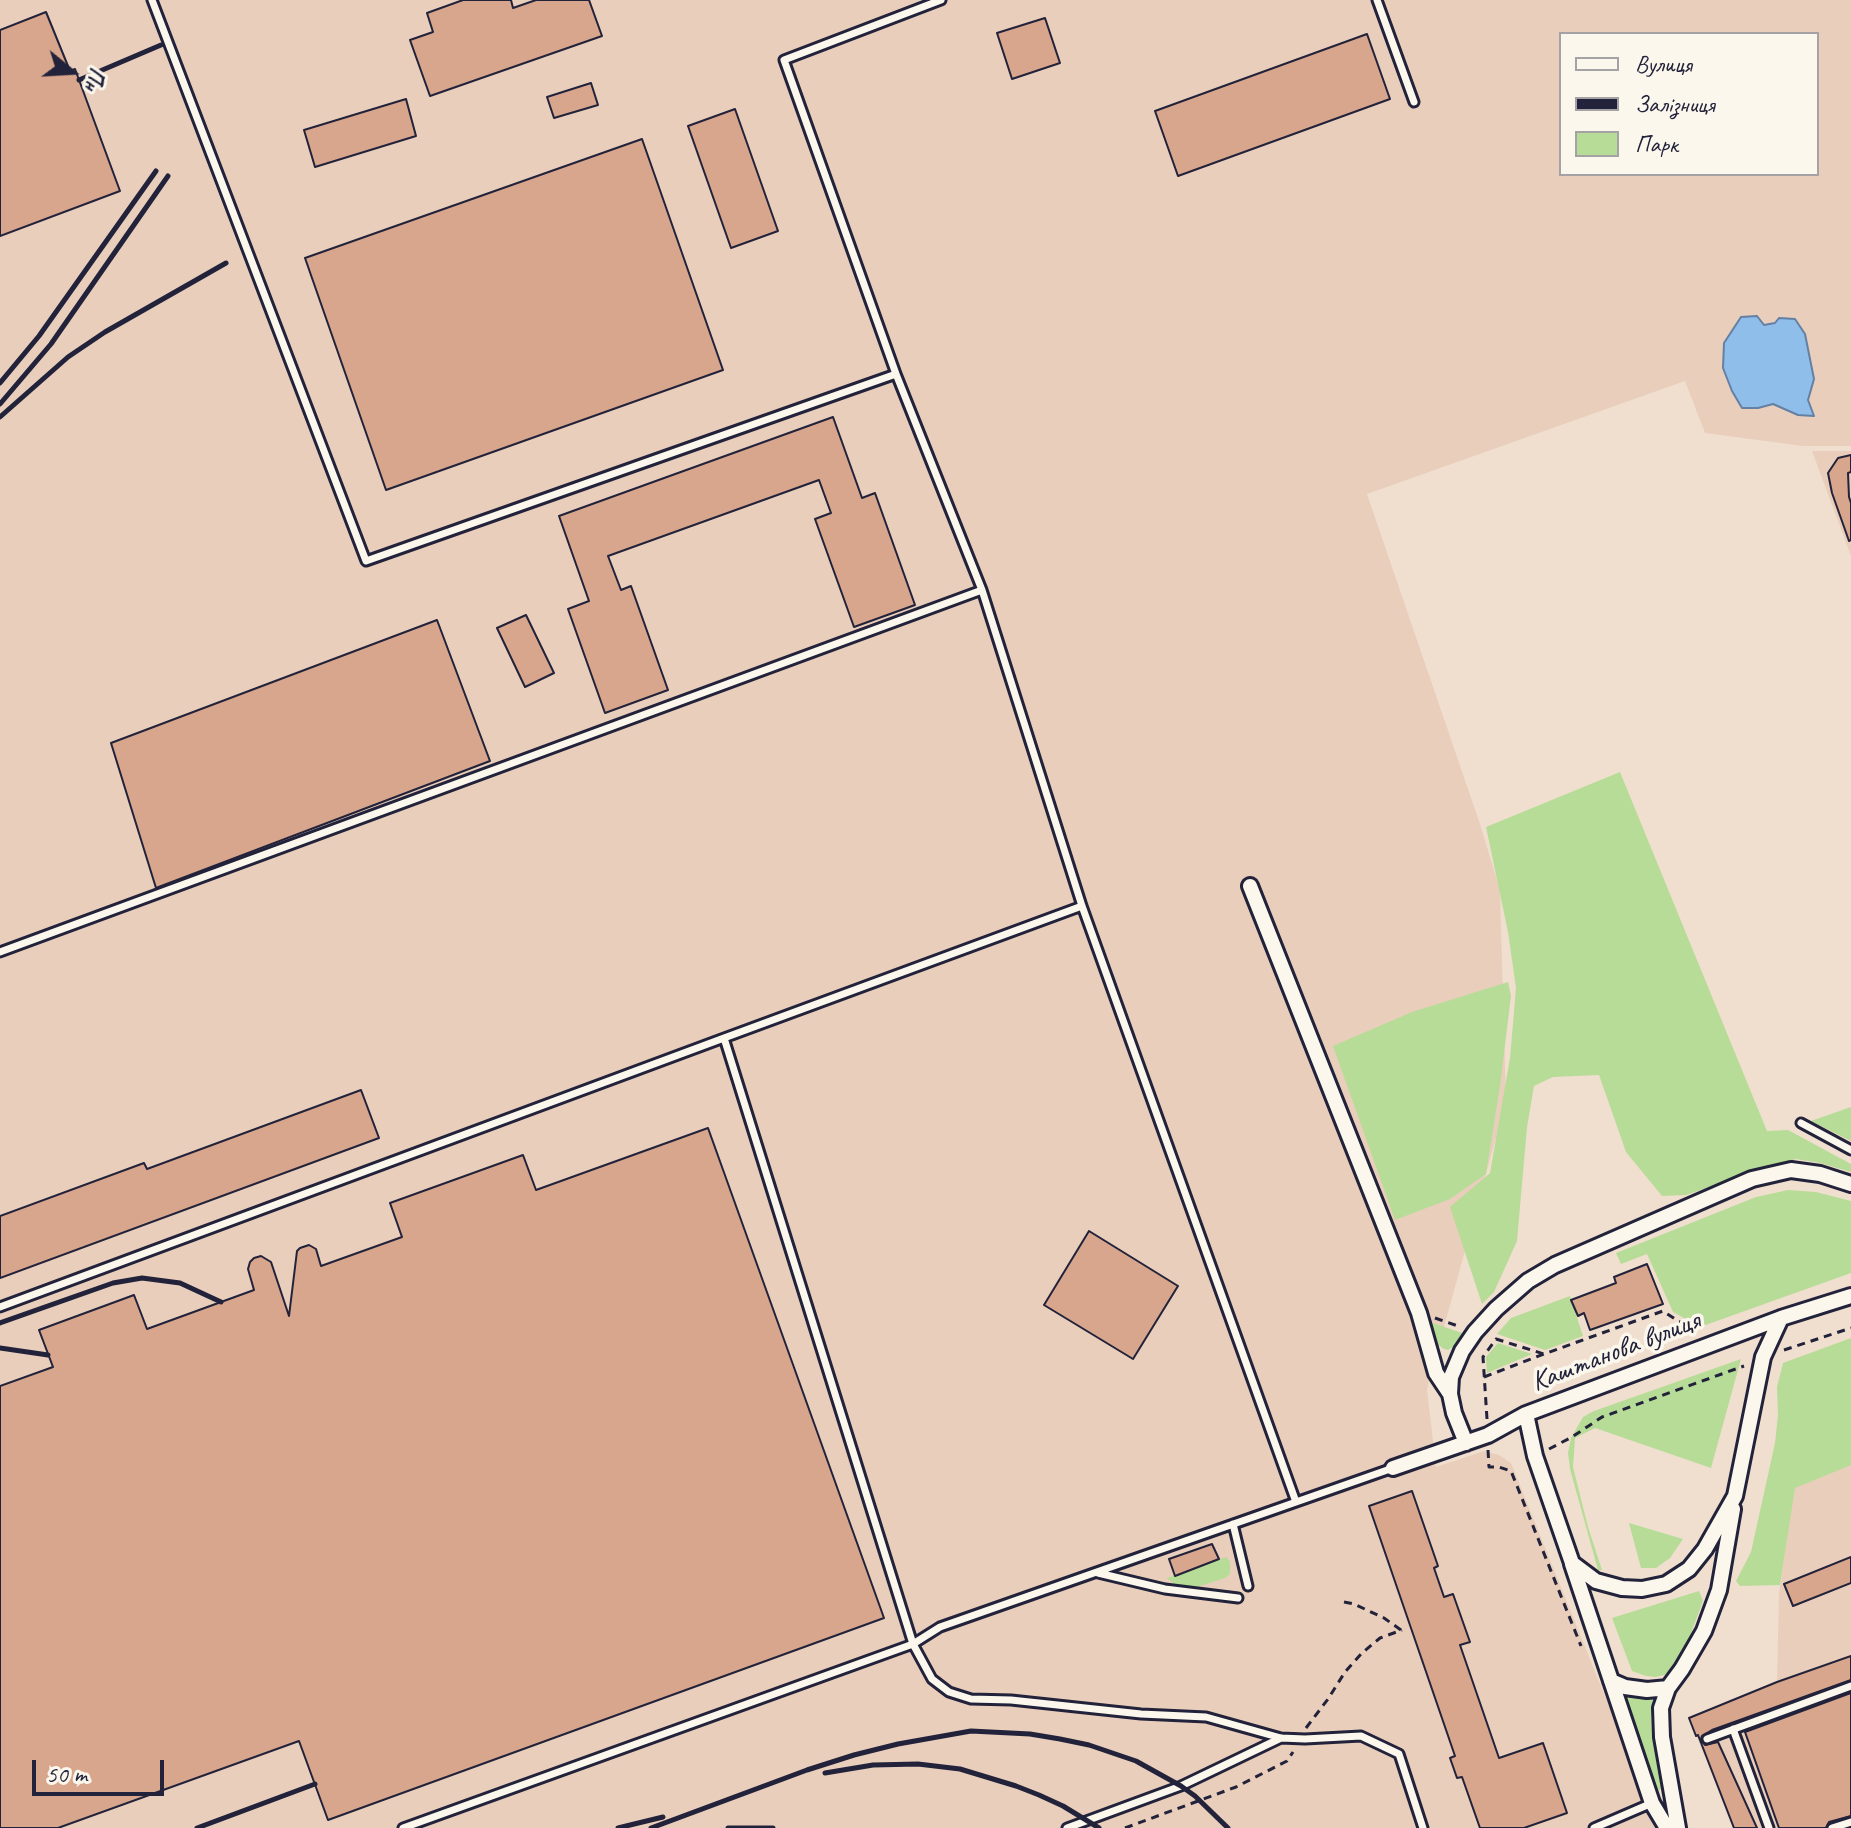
<!DOCTYPE html>
<html>
<head>
<meta charset="utf-8">
<style>
  body { margin:0 }
  #map { position:relative; width:1851px; height:1828px; overflow:hidden; background:#f0dfcf; font-family:Caveat,sans-serif }
  canvas { display:block }
  .legend { position:absolute; left:1559px; top:32px; width:260px; height:144px; box-sizing:border-box; background:#fbf7ec; border:2px solid #a4a2a5; margin:0; padding:10px 14px; list-style:none; font-size:24px; color:#22223b }
  .legend li { display:flex; align-items:center; gap:16px; height:40px }
  .legend b { width:40px; border:2px solid #a4a2a5 }
  .north { position:absolute; left:32px; top:32px; width:80px; height:80px; -webkit-text-stroke:6px #fbf7ec; paint-order:stroke; rotate:108deg; font-size:22px; font-weight:700; line-height:32px; text-align:center; color:#22223b }
  .north::after { content:''; display:block; margin:auto; width:28px; height:36px; background:#22223b; clip-path:polygon(50% 0,100% 100%,50% 72%,0 100%) }
  .scale { position:absolute; left:32px; top:1760px; width:132px; height:36px; box-sizing:border-box; border:4px solid #22223b; border-top:0; padding-left:10px; font-size:24px; line-height:28px; white-space:nowrap; color:#22223b; -webkit-text-stroke:6px #fbf7ec; paint-order:stroke }
</style>
</head>
<body>
<div id="map">
<canvas width="1851" height="1828"></canvas>
<ul class="legend">
<li><b style="height:10px;background:#fbf7ec"></b>Вулиця</li>
<li><b style="height:10px;background:#22223b"></b>Залізниця</li>
<li><b style="height:22px;background:#b7dc97"></b>Парк</li>
</ul>
<div class="north">Пн</div>
<div class="scale">50 m</div>
</div>
<script>
const ctx = document.querySelector('canvas').getContext('2d');
ctx.lineJoin = 'round';
function fill(path, color) {
  ctx.fillStyle = color;
  ctx.fill(path, 'evenodd');
}
function shape(rows) {
  const path = new Path2D();
  for (const r of rows) {
    path.moveTo(r[0], r[1]);
    for (let i = 2; i < r.length; i += 2) path.lineTo(r[i], r[i + 1]);
  }
  return path;
}
function trace(path, color, width, dash) {
  ctx.strokeStyle = color;
  ctx.lineWidth = width;
  ctx.lineCap = dash ? 'butt' : 'round';
  ctx.setLineDash(dash || []);
  ctx.stroke(path);
}
function write(font, color, halo, rows, align = 'center') {
  ctx.font = font + ' Caveat,sans-serif';
  ctx.lineWidth = 7;
  ctx.setLineDash([]);
  ctx.textBaseline = 'middle';
  ctx.strokeStyle = halo;
  ctx.fillStyle = color;
  for (const [text, x, y, turn = 0] of rows) {
    ctx.save();
    ctx.translate(x, y);
    ctx.rotate((+turn || 0) * Math.PI / 180);
    ctx.textAlign = isNaN(turn) ? turn : align;
    if (halo) ctx.strokeText(text, 0, 0);
    ctx.fillText(text, 0, 0);
    ctx.restore();
  }
}
const built = shape([
  [0,0,1851,0,1851,446,1803,446,1705,433,1685,381,1367,494,1480,824,1500,890,1506,1101,1427,1389,1436,1467,1484,1451,1499,1455,1511,1463,1658,1828,0,1828],
  [1561,34,1817,34,1817,174,1561,174],
  [1812,451,1851,451,1851,556],
  [1851,1463,1851,1828,1734,1828,1689,1718,1777,1682,1779,1594,1794,1488]
]);
const green = shape([
  [1620,772,1767,1131,1788,1130,1851,1164,1851,1172,1820,1163,1796,1159,1773,1165,1686,1195,1662,1196,1626,1152,1599,1075,1553,1077,1534,1086,1527,1127,1517,1241,1494,1292,1482,1304,1450,1207,1490,1173,1510,1058,1516,988,1508,932,1486,827],
  [1508,982,1511,996,1500,1086,1486,1174,1450,1199,1395,1220,1333,1046,1412,1012],
  [1851,1107,1851,1141,1811,1121],
  [1788,1190,1816,1192,1851,1201,1851,1273,1700,1327,1673,1312,1647,1254,1621,1264,1616,1253,1756,1197],
  [1570,1296,1583,1336,1545,1350,1497,1334,1511,1318],
  [1427,1321,1465,1334,1453,1347,1448,1350,1444,1349,1437,1344],
  [1851,1338,1851,1465,1795,1488,1780,1585,1740,1586,1736,1581,1751,1552,1775,1443,1778,1415,1777,1387,1783,1363],
  [1498,1343,1532,1354,1487,1373,1486,1357],
  [1741,1359,1711,1468,1595,1428,1575,1438,1573,1467,1588,1527,1602,1570,1598,1570,1570,1469,1568,1453,1571,1438,1583,1417,1594,1411],
  [1629,1523,1683,1539,1670,1558,1656,1568,1641,1568],
  [1226,1557,1230,1562,1230,1574,1225,1578,1194,1588,1174,1584,1167,1578],
  [1699,1591,1703,1601,1684,1652,1676,1667,1668,1674,1656,1677,1646,1676,1632,1671,1612,1618],
  [1632,1694,1658,1696,1651,1716,1652,1734,1663,1784,1660,1790,1656,1790,1650,1781,1625,1705,1627,1697]
]);
const water = shape([
  [1757,316,1764,325,1775,323,1779,318,1795,319,1805,334,1814,379,1808,400,1814,416,1798,415,1773,404,1758,408,1742,408,1732,391,1723,368,1724,343,1741,317,1757,316]
]);
const building = shape([
  [463,0,511,0,513,8,536,0,589,0,602,36,430,96,410,40,433,32,427,13,463,0],
  [46,12,70,71,75,69,120,191,0,236,0,30,46,12],
  [1045,18,1060,63,1012,79,997,33,1045,18],
  [1367,34,1390,99,1178,176,1155,111,1367,34],
  [591,83,598,105,554,118,547,97,591,83],
  [406,99,416,136,315,167,304,130,406,99],
  [735,109,778,231,731,248,688,126,735,109],
  [642,139,723,370,386,490,305,258,642,139],
  [833,417,862,498,875,493,915,605,854,627,815,519,831,513,819,480,608,556,621,590,631,586,668,690,605,713,568,609,589,601,559,516,833,417],
  [1851,455,1851,472,1848,473,1849,497,1851,503,1851,540,1849,541,1832,493,1828,473,1838,458,1851,455],
  [526,615,554,673,525,687,497,628,526,615],
  [437,620,490,761,156,888,111,743,437,620],
  [361,1090,379,1138,0,1278,0,1216,144,1163,147,1169,361,1090],
  [708,1128,884,1618,328,1820,299,1741,58,1828,0,1828,0,1386,53,1367,39,1330,134,1295,147,1329,254,1290,248,1269,250,1262,254,1258,261,1256,271,1262,289,1316,297,1251,300,1248,309,1245,316,1249,321,1266,402,1237,390,1203,523,1155,536,1190,708,1128],
  [1089,1231,1178,1286,1133,1359,1044,1305,1089,1231],
  [1647,1264,1663,1304,1590,1330,1584,1313,1578,1316,1571,1300,1616,1283,1614,1277,1647,1264],
  [1412,1491,1438,1566,1434,1568,1444,1597,1453,1594,1470,1642,1460,1645,1499,1758,1543,1743,1567,1813,1524,1828,1480,1828,1462,1777,1457,1778,1450,1758,1455,1756,1369,1506,1412,1491],
  [1212,1544,1219,1559,1175,1576,1169,1559,1212,1544],
  [1851,1557,1851,1583,1793,1606,1784,1584,1851,1557],
  [1851,1656,1851,1680,1712,1730,1702,1736,1701,1740,1705,1745,1718,1742,1757,1828,1734,1828,1698,1735,1696,1736,1689,1718,1777,1682,1851,1656],
  [1851,1693,1851,1816,1829,1822,1826,1828,1779,1828,1745,1732,1851,1693]
]);
const path = shape([
  [1435,1318,1458,1326],
  [1784,1350,1851,1328],
  [1484,1377,1544,1354,1663,1311,1678,1321,1704,1329],
  [1487,1419,1483,1357,1496,1339,1544,1354],
  [1549,1449,1572,1437,1602,1417,1744,1366],
  [1488,1450,1489,1467,1499,1467,1511,1471,1581,1646],
  [1344,1602,1354,1604,1384,1618,1401,1630],
  [1306,1728,1328,1699,1345,1672,1362,1653,1380,1638,1402,1630],
  [1125,1828,1236,1787,1287,1761,1293,1752]
]);
const service = shape([
  [152,0,366,561,896,374,982,590,1082,906,1296,1502],
  [1377,0,1414,102],
  [896,374,784,60,941,0],
  [0,952,982,590],
  [1801,1123,1851,1150],
  [0,1307,724,1038],
  [1393,1468,940,1627,913,1644,932,1679,949,1692,971,1699,1011,1700,1141,1714,1206,1717,1281,1738,1305,1739,1361,1736,1399,1754,1423,1828],
  [1233,1524,1248,1586],
  [1098,1573,1165,1589,1238,1598],
  [1733,1729,1769,1828],
  [1707,1739,1851,1686],
  [403,1828,913,1644,724,1038,1082,906],
  [1067,1828,1181,1786,1281,1738],
  [1594,1828,1652,1803],
  [1832,1828,1851,1822]
]);
const minor = shape([
  [1250,886,1419,1313,1436,1373,1450,1394],
  [1526,1414,1535,1456,1572,1563,1596,1581,1622,1588,1642,1589,1666,1584,1689,1569,1705,1549,1735,1496,1763,1357,1781,1318],
  [1466,1443,1454,1413,1450,1394,1451,1377,1462,1351,1475,1332,1496,1309,1528,1281,1555,1265,1752,1179,1791,1170,1820,1174,1851,1184],
  [1393,1468,1488,1435,1526,1414,1781,1318,1851,1296],
  [1572,1564,1652,1803,1667,1828],
  [1611,1681,1625,1687,1647,1690,1668,1688],
  [1678,1828,1662,1737,1661,1708,1668,1688,1682,1669,1704,1631,1719,1590,1733,1509]
]);
const rail = shape([
  [79,80,161,45],
  [0,383,39,336,156,171],
  [0,404,51,344,168,176],
  [0,417,68,357,105,332,226,263],
  [0,1323,113,1283,142,1278,180,1283,221,1302],
  [0,1348,48,1355],
  [825,1773,873,1765,918,1764,960,1769,1016,1786,1039,1795,1063,1806,1099,1828],
  [197,1828,315,1784],
  [618,1828,663,1817],
  [651,1828,807,1770,854,1755,898,1744,971,1731,1030,1734,1060,1739,1089,1745,1136,1761,1181,1786,1195,1796,1228,1828],
  [728,1828,773,1828]
]);
const streetNames = [
  ["Каштанова вулиця",1616,1352,-21]
];
fill(built, '#e9cebb');
fill(green, '#b7dc97');
fill(water, '#90beea');
trace(water, '#6480a4', 2);
fill(building, '#d8a68c');
trace(building, '#22223b', 2);
trace(service, '#22223b', 13);
trace(minor, '#22223b', 20);
trace(path, '#22223b', 3, [8, 6]);
trace(service, '#fbf7ec', 7);
trace(minor, '#fbf7ec', 14);
trace(rail, '#22223b', 5);
write('28px', '#22223b', '#fbf7ec', streetNames);
</script>
</body>
</html>
